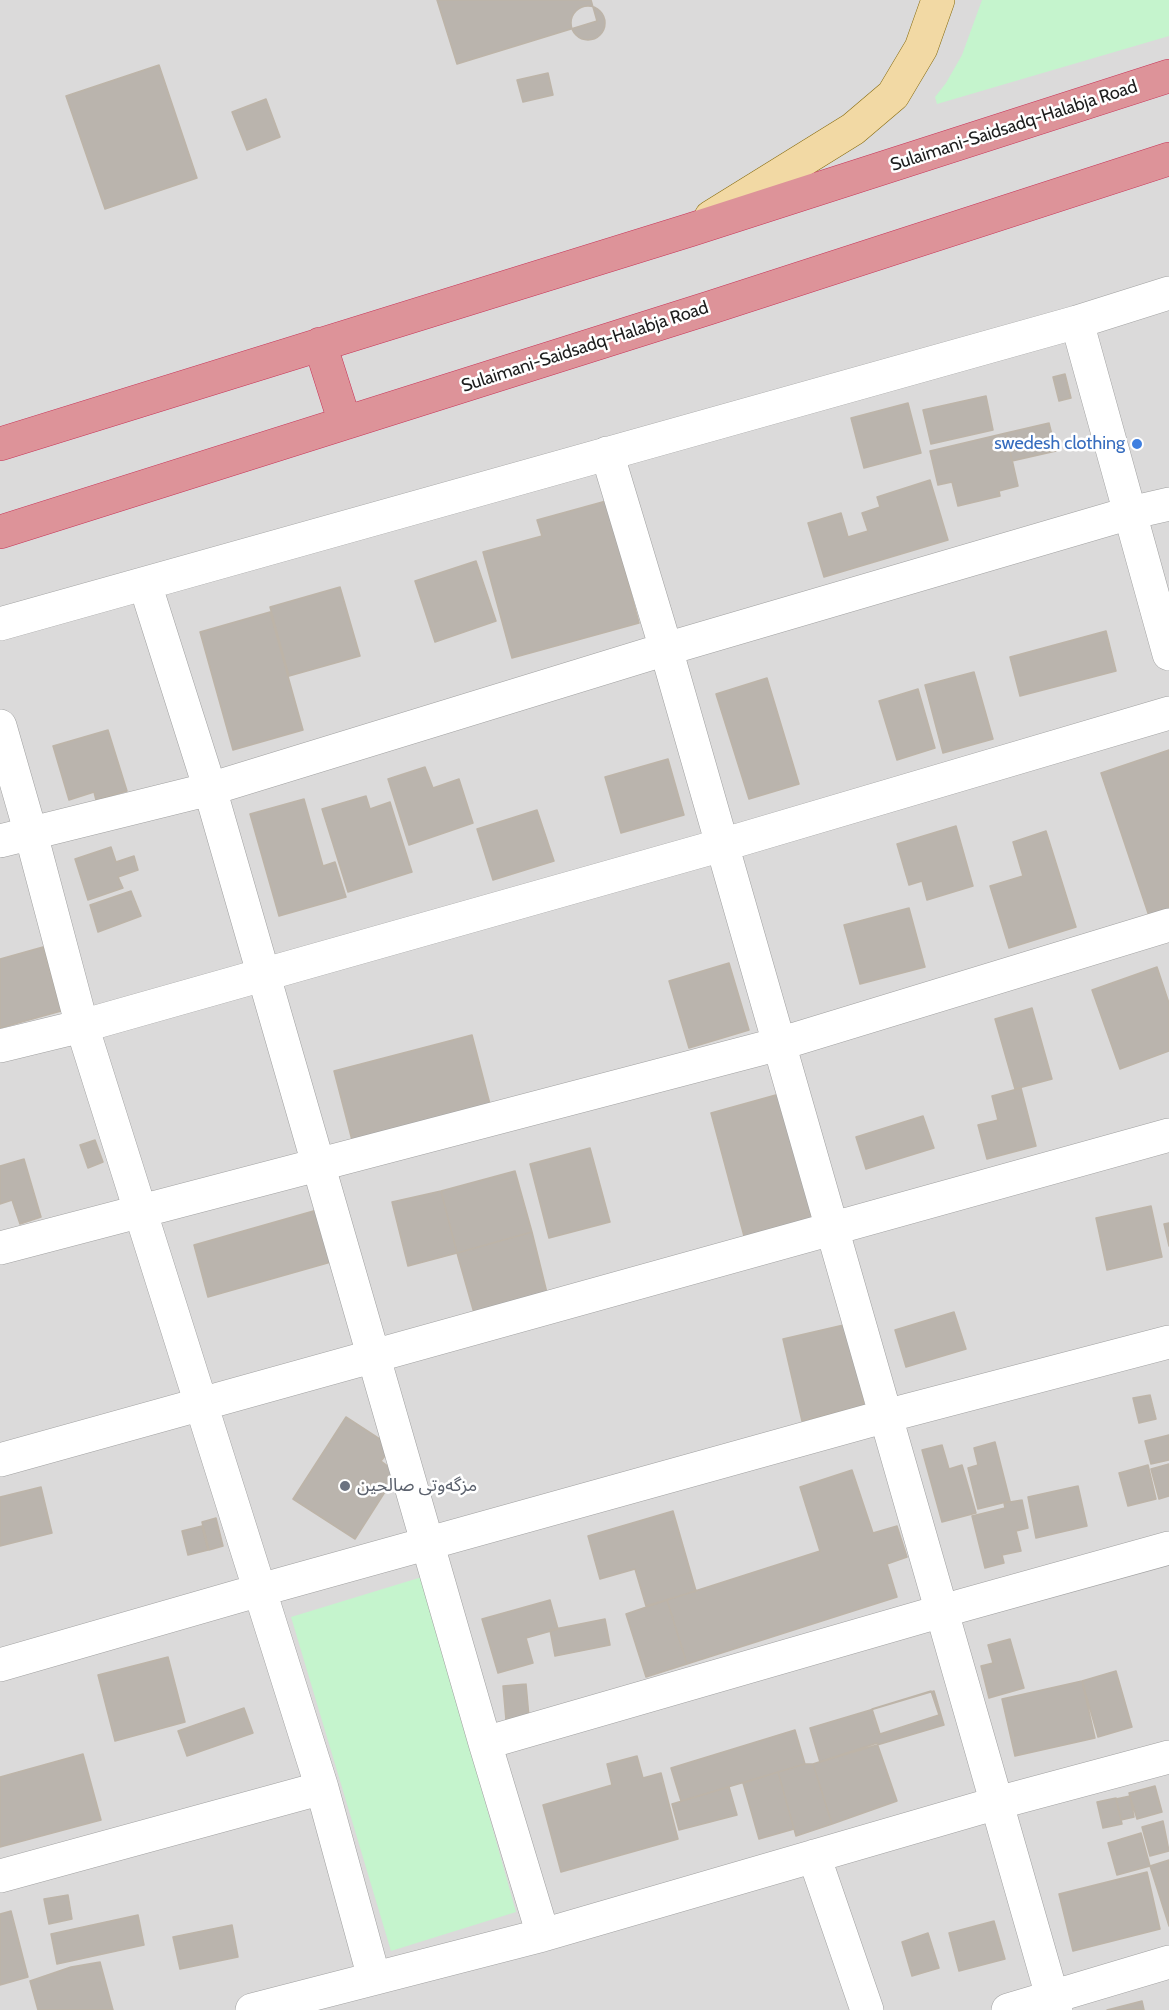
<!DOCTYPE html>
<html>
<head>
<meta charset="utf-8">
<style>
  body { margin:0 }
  canvas { display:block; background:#edebe4 }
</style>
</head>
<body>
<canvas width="1169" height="2010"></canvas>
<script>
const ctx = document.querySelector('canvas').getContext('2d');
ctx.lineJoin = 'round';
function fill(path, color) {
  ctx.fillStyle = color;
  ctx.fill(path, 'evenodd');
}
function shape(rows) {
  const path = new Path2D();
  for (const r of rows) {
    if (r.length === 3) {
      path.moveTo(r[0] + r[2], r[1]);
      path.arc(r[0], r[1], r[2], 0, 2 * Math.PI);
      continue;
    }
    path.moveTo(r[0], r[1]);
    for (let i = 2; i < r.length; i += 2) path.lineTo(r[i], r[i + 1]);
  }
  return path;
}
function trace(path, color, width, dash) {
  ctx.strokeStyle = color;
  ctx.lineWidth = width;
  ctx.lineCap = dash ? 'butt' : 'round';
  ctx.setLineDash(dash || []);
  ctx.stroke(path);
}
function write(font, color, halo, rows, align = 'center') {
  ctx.font = font + ' Cabin,"Noto Sans Arabic",sans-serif';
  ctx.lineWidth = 5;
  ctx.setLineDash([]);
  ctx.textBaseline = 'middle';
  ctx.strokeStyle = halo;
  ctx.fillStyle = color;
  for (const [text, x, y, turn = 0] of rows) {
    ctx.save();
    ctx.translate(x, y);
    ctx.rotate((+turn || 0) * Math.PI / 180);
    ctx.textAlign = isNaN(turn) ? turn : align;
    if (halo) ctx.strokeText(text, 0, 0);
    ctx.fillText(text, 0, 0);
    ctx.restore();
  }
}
const residential = shape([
  [0,0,1169,0,1169,2010,0,2010]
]);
const park = shape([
  [982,0,1169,0,1169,36,937,104,935,97,946,83,962,55],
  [422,1577,516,1912,391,1951,291,1617]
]);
const building = shape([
  [437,0,591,0,597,21,457,64,437,0],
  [588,23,17],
  [159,65,197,178,105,209,66,96,159,65],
  [548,73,553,95,523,102,517,80,548,73],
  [266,99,280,137,247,150,232,112,266,99],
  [1065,374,1071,398,1059,401,1053,377,1065,374],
  [986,396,993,430,931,444,923,410,986,396],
  [908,403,921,453,864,468,851,418,908,403],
  [1049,423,1056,451,1012,461,1006,433,1049,423],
  [1006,433,1018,486,999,491,1000,496,958,506,952,482,938,485,930,451,1006,433],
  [930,480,948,540,824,577,808,523,841,513,848,537,868,531,862,513,880,507,877,497,930,480],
  [606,501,639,623,512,658,483,552,542,536,537,520,606,501],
  [476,561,496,621,435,642,415,581,476,561],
  [340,587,360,656,289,676,270,607,340,587],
  [270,612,303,730,233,750,200,632,270,612],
  [1106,631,1116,671,1020,696,1010,657,1106,631],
  [974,672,993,739,943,753,925,685,974,672],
  [767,678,799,784,749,799,716,694,767,678],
  [918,689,935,748,897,760,879,701,918,689],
  [108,730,127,791,96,800,94,792,69,800,53,746,108,730],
  [1169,750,1169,916,1151,922,1101,773,1169,750],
  [668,759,684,815,621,833,605,777,668,759],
  [425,767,433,788,459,779,473,823,409,845,388,779,425,767],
  [366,796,370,809,390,802,412,872,348,892,322,809,366,796],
  [304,799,323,866,335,862,346,897,279,916,250,814,304,799],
  [537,810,554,861,493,880,477,829,537,810],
  [956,826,973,886,927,900,922,881,909,885,897,844,956,826],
  [1046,831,1076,927,1009,948,990,886,1023,876,1013,842,1046,831],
  [111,847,116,862,134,856,138,870,118,877,123,888,88,900,75,859,111,847],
  [131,891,141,916,98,932,90,905,131,891],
  [909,908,925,967,860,984,844,925,909,908],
  [43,947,61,1011,0,1028,0,959,43,947],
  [729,963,749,1030,689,1048,669,981,729,963],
  [1157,967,1169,1003,1169,1051,1120,1069,1092,990,1157,967],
  [1032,1008,1052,1079,1015,1089,995,1019,1032,1008],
  [472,1035,491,1108,353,1144,334,1071,472,1035],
  [1021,1088,1036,1146,987,1159,978,1125,998,1120,992,1096,1021,1088],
  [783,1093,821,1231,748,1251,711,1113,783,1093],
  [923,1116,934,1148,866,1169,856,1137,923,1116],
  [95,1140,103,1162,88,1168,80,1145,95,1140],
  [590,1148,610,1222,549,1238,530,1164,590,1148],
  [24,1159,41,1217,20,1224,12,1200,0,1204,0,1166,24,1159],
  [515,1171,532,1232,457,1253,441,1191,515,1171],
  [441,1191,457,1253,408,1266,392,1202,441,1191],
  [1151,1206,1162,1257,1107,1270,1096,1218,1151,1206],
  [317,1210,331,1262,208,1297,194,1245,317,1210],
  [1169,1223,1169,1246,1164,1224,1169,1223],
  [532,1232,547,1293,474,1313,457,1253,532,1232],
  [954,1312,966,1349,906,1367,895,1330,954,1312],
  [848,1324,864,1405,802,1421,783,1339,848,1324],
  [1150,1395,1156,1419,1139,1423,1133,1398,1150,1395],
  [346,1417,392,1447,381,1461,397,1473,355,1539,293,1499,346,1417],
  [1169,1435,1169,1460,1151,1464,1145,1441,1169,1435],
  [995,1442,1010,1501,978,1509,968,1468,978,1465,974,1448,995,1442],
  [942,1445,949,1469,962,1465,976,1513,942,1522,922,1450,942,1445],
  [1169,1464,1169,1496,1159,1499,1151,1469,1169,1464],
  [1148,1465,1156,1499,1128,1506,1119,1473,1148,1465],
  [852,1470,873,1533,897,1526,907,1557,887,1564,897,1597,687,1664,667,1600,820,1551,800,1487,852,1470],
  [1078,1486,1087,1526,1036,1538,1028,1497,1078,1486],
  [41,1487,52,1533,0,1546,0,1497,41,1487],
  [1022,1500,1028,1528,1016,1531,1021,1551,1002,1555,1004,1563,985,1568,972,1516,1005,1508,1004,1503,1022,1500],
  [673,1511,696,1591,646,1606,635,1569,600,1579,588,1536,673,1511],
  [216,1518,223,1546,209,1550,202,1522,216,1518],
  [202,1526,208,1550,188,1555,182,1531,202,1526],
  [550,1600,558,1629,526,1638,533,1663,498,1673,482,1619,550,1600],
  [667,1600,687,1664,646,1677,626,1614,667,1600],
  [605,1619,610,1645,555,1656,550,1630,605,1619],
  [1010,1639,1024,1688,989,1698,981,1666,993,1663,988,1645,1010,1639],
  [168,1657,185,1722,115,1741,98,1675,168,1657],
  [1116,1671,1132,1727,1098,1737,1082,1681,1116,1671],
  [1082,1681,1095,1738,1015,1756,1002,1699,1082,1681],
  [526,1684,529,1717,506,1720,503,1686,526,1684],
  [931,1691,939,1715,880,1734,872,1709,931,1691],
  [934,1691,944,1725,820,1762,810,1728,934,1691],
  [244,1708,253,1733,187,1756,178,1731,244,1708],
  [795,1730,805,1764,681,1801,671,1768,795,1730],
  [877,1743,897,1801,832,1824,813,1764,877,1743],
  [83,1754,101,1820,0,1847,0,1777,83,1754],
  [637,1756,643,1778,661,1773,678,1839,561,1872,543,1805,612,1785,607,1764,637,1756],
  [805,1764,813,1764,832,1824,796,1836,778,1772,805,1764],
  [778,1772,794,1829,759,1839,743,1783,778,1772],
  [1155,1786,1162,1812,1137,1819,1129,1793,1155,1786],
  [729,1787,737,1815,679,1830,672,1804,729,1787],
  [1130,1796,1134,1817,1121,1820,1116,1799,1130,1796],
  [1116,1798,1122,1824,1103,1828,1097,1802,1116,1798],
  [1163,1821,1169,1851,1150,1856,1142,1827,1163,1821],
  [1141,1833,1150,1866,1117,1875,1108,1843,1141,1833],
  [1169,1860,1169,1926,1150,1866,1169,1860],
  [1147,1872,1160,1929,1073,1951,1059,1894,1147,1872],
  [68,1895,72,1919,49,1924,44,1899,68,1895],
  [11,1911,28,1977,0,1985,0,1914,11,1911],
  [138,1915,144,1945,57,1964,51,1934,138,1915],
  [994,1921,1005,1959,959,1971,949,1933,994,1921],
  [232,1925,238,1957,180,1969,173,1937,232,1925],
  [928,1933,939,1968,912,1976,902,1942,928,1933],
  [100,1962,113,2010,38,2010,30,1981,71,1967,100,1962],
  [1142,2001,1144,2010,1107,2010,1142,2001]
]);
const minor = shape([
  [1077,322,1169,654],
  [607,453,666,649,1056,2010],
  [145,584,210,789,485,1743,543,1935],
  [0,624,1077,322,1169,293],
  [0,726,31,834,82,1026,322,1788,374,1978],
  [0,841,210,789,666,649,1130,513,1169,504],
  [0,1046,82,1026,722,845,1169,713],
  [0,1248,779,1044,1169,925],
  [0,1460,1169,1135],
  [0,1665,260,1590,886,1416,1169,1342],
  [485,1743,942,1611,1169,1548],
  [814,1856,867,2010],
  [0,1876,322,1788],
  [252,2010,543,1935,997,1803,1169,1757],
  [1008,2010,1169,1962]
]);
const major = shape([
  [711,217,853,129,893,95,921,48,938,0]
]);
const highway = shape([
  [320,344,345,423],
  [0,444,690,230,1169,76],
  [0,532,709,308,1169,159]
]);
const markers = [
  [1137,444,6,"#3f7fe0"],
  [345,1486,6,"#6b7280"]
];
const streetNames = [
  ["Sulaimani-Saidsadq-Halabja Road",1014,126,-18],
  ["Sulaimani-Saidsadq-Halabja Road",585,347,-18]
];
const shopNames = [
  ["swedesh clothing",1125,444]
];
const worshipNames = [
  ["مزگەوتی صالحین",357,1486]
];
fill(residential, '#dbdada');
fill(park, '#c5f4cd');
fill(building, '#bab4ad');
trace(building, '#bdb4a8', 1.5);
trace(minor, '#a1a1a1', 34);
trace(major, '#886c0f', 34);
trace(highway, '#c73558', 34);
trace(minor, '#fff', 33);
trace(major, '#f2d9a4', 33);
trace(highway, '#dd9399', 33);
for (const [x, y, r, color] of markers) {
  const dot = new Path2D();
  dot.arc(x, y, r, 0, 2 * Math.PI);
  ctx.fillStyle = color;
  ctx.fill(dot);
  trace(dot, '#fff', 2);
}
write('18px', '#1d1d1d', '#fff', streetNames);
write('18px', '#366cbe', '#fff', shopNames, 'right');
write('18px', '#5b616d', '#fff', worshipNames, 'left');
</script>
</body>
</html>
